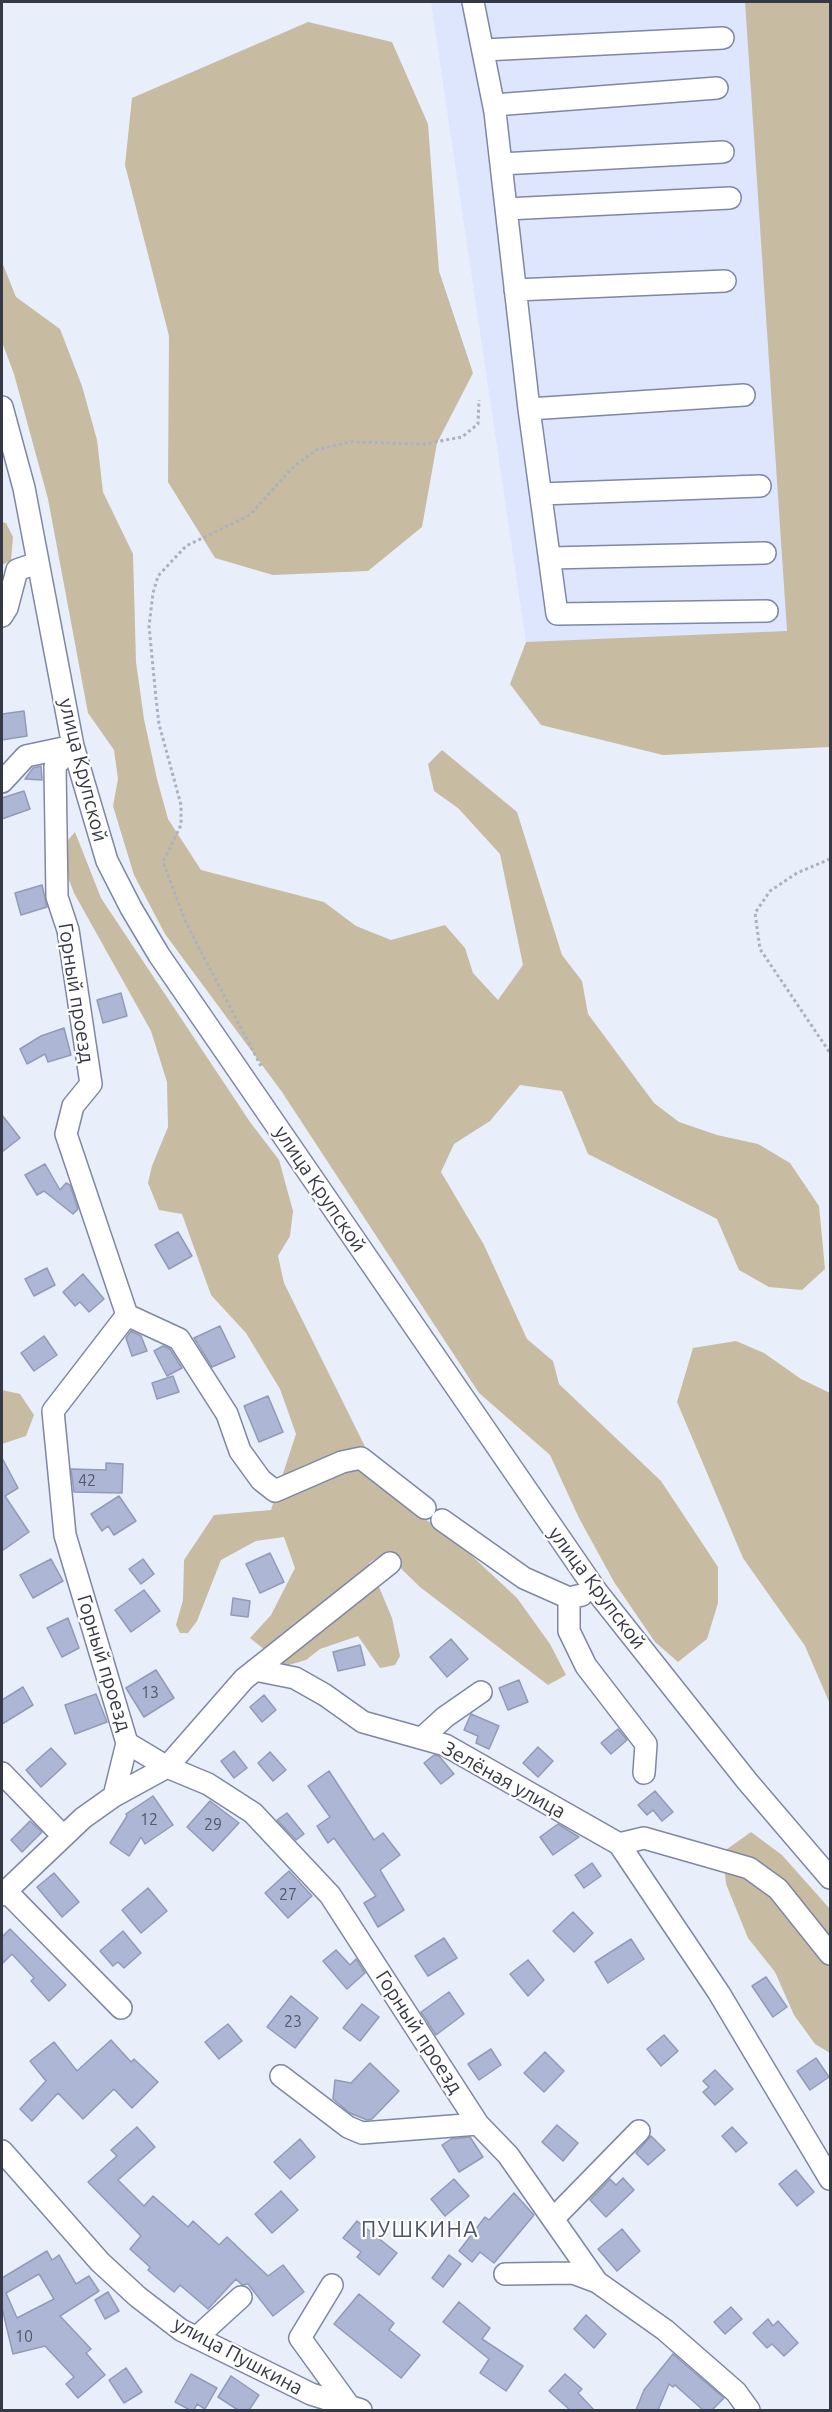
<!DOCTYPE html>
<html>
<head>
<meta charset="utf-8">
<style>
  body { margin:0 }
  #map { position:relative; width:832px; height:2412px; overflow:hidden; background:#e9eefb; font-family:Ubuntu,sans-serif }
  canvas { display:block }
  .frame { position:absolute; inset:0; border:3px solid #353946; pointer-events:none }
</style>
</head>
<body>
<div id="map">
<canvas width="832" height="2412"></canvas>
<div class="frame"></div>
</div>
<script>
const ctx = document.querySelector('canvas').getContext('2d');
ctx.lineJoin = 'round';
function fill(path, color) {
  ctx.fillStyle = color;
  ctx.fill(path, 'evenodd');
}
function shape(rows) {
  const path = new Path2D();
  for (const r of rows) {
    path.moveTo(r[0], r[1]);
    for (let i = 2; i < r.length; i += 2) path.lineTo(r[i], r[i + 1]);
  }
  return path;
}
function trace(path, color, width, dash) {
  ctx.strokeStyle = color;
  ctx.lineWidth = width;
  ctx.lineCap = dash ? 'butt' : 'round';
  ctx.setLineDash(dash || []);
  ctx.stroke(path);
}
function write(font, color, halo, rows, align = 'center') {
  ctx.font = font + ' Ubuntu,sans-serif';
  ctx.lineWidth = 4.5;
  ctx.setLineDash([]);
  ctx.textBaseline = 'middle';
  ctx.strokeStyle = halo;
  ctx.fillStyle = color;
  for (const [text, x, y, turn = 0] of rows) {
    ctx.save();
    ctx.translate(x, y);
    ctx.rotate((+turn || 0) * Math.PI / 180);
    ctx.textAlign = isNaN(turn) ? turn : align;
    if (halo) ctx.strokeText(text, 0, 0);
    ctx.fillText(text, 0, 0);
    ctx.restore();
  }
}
const built = shape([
  [431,2,745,2,788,633,526,642]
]);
const green = shape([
  [745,2,830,2,830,747,663,755,541,725,510,684,526,642,787,631],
  [308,22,392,42,428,124,439,271,473,373,437,443,422,527,368,571,273,575,215,558,168,482,169,336,125,165,132,98],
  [2,262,16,297,60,329,82,386,97,440,103,492,133,554,136,662,144,719,157,779,168,819,201,870,324,902,356,926,391,940,445,925,465,948,473,973,498,1000,523,965,500,854,458,808,434,791,428,764,442,750,517,812,562,955,582,981,588,1014,654,1103,679,1122,717,1135,758,1144,790,1163,819,1206,825,1269,802,1290,769,1287,739,1270,717,1219,588,1154,562,1091,520,1085,490,1121,454,1144,441,1172,484,1245,527,1339,553,1361,559,1384,661,1481,718,1567,718,1603,707,1639,678,1662,655,1642,614,1582,579,1518,550,1455,479,1393,282,1092,165,934,134,875,113,806,118,779,114,750,88,713,48,499,14,374,2,342],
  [2,522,6,523,13,537,11,560,2,565],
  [75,832,101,898,250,1122,279,1160,293,1211,290,1236,278,1256,284,1283,388,1493,455,1540,517,1598,550,1644,566,1675,548,1685,420,1587,385,1553,369,1563,392,1618,400,1656,395,1665,380,1668,358,1636,320,1649,306,1660,285,1666,250,1638,271,1615,295,1568,284,1537,256,1541,221,1560,197,1621,188,1633,180,1633,176,1625,183,1600,184,1560,214,1515,271,1510,296,1434,280,1389,246,1333,211,1295,182,1214,159,1210,148,1183,152,1166,168,1127,167,1082,151,1031,74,893,64,867,63,846],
  [736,1341,764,1353,801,1379,830,1393,830,1704,805,1646,743,1558,677,1402,693,1348],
  [2,1390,20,1394,34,1415,26,1436,2,1444],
  [751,1832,782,1855,830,1909,830,2053,815,2044,794,2015,775,1972,748,1938,726,1884,723,1852]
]);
const building = shape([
  [24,711,27,736,2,740,2,714,24,711],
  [41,766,42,780,25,779,33,768,41,766],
  [24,791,30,809,2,819,2,798,24,791],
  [42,885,47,907,21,915,15,893,42,885],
  [121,993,127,1016,103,1023,97,1000,121,993],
  [64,1028,71,1055,48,1062,45,1054,27,1064,20,1049,41,1036,64,1028],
  [2,1115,20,1138,2,1152,2,1115],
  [45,1164,60,1190,66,1183,70,1185,78,1209,73,1214,44,1191,37,1195,25,1175,45,1164],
  [178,1232,192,1256,169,1269,155,1245,178,1232],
  [47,1268,55,1285,34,1296,25,1279,47,1268],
  [83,1274,104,1299,89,1312,80,1302,75,1306,63,1292,83,1274],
  [220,1326,235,1357,212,1367,194,1338,220,1326],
  [131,1331,141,1336,147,1351,132,1356,126,1338,131,1331],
  [44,1336,57,1355,34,1371,21,1353,44,1336],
  [163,1346,170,1349,182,1368,167,1376,154,1351,163,1346],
  [173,1376,179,1392,157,1399,152,1383,173,1376],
  [268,1396,283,1432,259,1442,244,1406,268,1396],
  [2,1458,18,1488,5,1496,29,1532,2,1551,2,1458],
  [106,1463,123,1464,122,1493,74,1492,71,1469,106,1470,106,1463],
  [119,1496,136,1521,114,1535,108,1526,102,1531,91,1514,119,1496],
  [270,1553,284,1582,260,1593,246,1564,270,1553],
  [51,1559,63,1581,33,1598,20,1575,51,1559],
  [143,1559,154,1574,141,1584,129,1569,143,1559],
  [144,1590,160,1611,131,1632,115,1610,144,1590],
  [233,1598,250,1601,248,1617,231,1615,233,1598],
  [68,1618,79,1648,62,1657,47,1628,68,1618],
  [451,1639,468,1659,447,1677,430,1657,451,1639],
  [360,1645,365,1665,338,1671,333,1652,360,1645],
  [156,1670,174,1698,144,1717,126,1688,156,1670],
  [519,1680,528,1702,508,1710,499,1688,519,1680],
  [23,1687,33,1705,2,1724,2,1700,23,1687],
  [96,1694,107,1722,75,1734,65,1705,96,1694],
  [264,1695,276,1710,262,1722,250,1707,264,1695],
  [471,1714,499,1726,489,1749,476,1743,478,1736,464,1730,471,1714],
  [618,1729,627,1740,611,1754,601,1743,618,1729],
  [538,1747,553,1761,538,1777,523,1763,538,1747],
  [51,1748,66,1764,41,1787,26,1770,51,1748],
  [234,1751,247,1768,234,1778,221,1761,234,1751],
  [270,1752,286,1770,273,1781,258,1763,270,1752],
  [434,1755,439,1756,454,1774,441,1784,424,1763,434,1755],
  [329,1771,374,1840,383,1833,400,1855,380,1870,404,1910,378,1927,364,1903,376,1896,334,1838,328,1843,317,1826,330,1817,308,1786,329,1771],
  [655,1791,673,1812,662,1821,653,1810,647,1815,638,1805,655,1791],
  [153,1796,173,1825,145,1844,141,1837,129,1856,110,1843,127,1816,126,1814,153,1796],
  [210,1801,239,1823,213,1851,187,1827,210,1801],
  [287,1813,304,1834,296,1840,277,1820,287,1813],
  [30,1821,42,1832,22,1852,11,1840,30,1821],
  [558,1824,579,1837,553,1855,540,1837,558,1824],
  [592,1863,601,1876,584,1888,575,1875,592,1863],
  [289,1871,312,1896,288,1918,265,1893,289,1871],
  [54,1873,79,1902,62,1917,37,1887,54,1873],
  [148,1888,167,1911,141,1933,122,1910,148,1888],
  [573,1912,593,1933,574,1952,553,1931,573,1912],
  [10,1929,66,1985,49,2001,31,1981,34,1978,12,1954,2,1964,2,1937,10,1929],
  [123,1931,141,1953,124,1968,118,1962,113,1966,100,1951,123,1931],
  [444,1938,457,1958,428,1976,415,1956,444,1938],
  [631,1939,644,1959,608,1983,595,1962,631,1939],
  [336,1950,350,1965,356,1959,365,1973,347,1989,323,1961,336,1950],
  [528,1960,544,1980,528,1996,510,1974,528,1960],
  [766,1977,787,2007,773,2017,752,1986,766,1977],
  [449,1992,464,2014,436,2035,421,2012,449,1992],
  [291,1996,318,2018,295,2048,267,2027,291,1996],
  [362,2004,379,2017,360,2041,343,2028,362,2004],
  [228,2024,242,2041,219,2059,205,2042,228,2024],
  [664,2035,678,2051,661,2066,647,2049,664,2035],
  [111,2040,131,2062,134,2059,158,2082,132,2108,114,2089,83,2119,58,2093,32,2121,20,2109,46,2081,30,2061,54,2042,77,2071,111,2040],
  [491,2049,501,2065,479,2080,468,2064,491,2049],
  [545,2052,564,2071,544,2092,524,2073,545,2052],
  [816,2058,829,2077,810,2090,797,2071,816,2058],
  [370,2063,399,2091,372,2119,367,2120,350,2113,333,2099,335,2080,351,2083,370,2063],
  [715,2070,733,2089,715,2105,703,2092,709,2087,703,2081,715,2070],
  [557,2125,578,2143,563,2161,542,2142,557,2125],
  [137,2127,155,2147,118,2180,144,2206,153,2196,188,2227,193,2221,219,2245,227,2237,268,2276,283,2265,304,2292,273,2316,248,2284,242,2285,236,2279,208,2309,180,2285,174,2292,148,2270,150,2267,130,2249,141,2236,88,2182,117,2156,111,2150,137,2127],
  [732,2127,747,2143,736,2152,722,2136,732,2127],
  [651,2136,665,2150,648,2165,636,2153,651,2136],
  [470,2137,483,2157,459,2172,442,2145,451,2139,470,2137],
  [300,2139,315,2157,290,2179,274,2162,300,2139],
  [796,2170,814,2192,797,2206,779,2184,796,2170],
  [623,2178,634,2190,606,2217,590,2200,610,2179,616,2185,623,2178],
  [454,2179,469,2196,445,2216,431,2199,454,2179],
  [281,2191,298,2210,272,2233,255,2214,281,2191],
  [514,2193,534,2215,494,2263,480,2252,472,2262,459,2251,485,2217,489,2220,514,2193],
  [357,2221,397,2253,379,2275,357,2257,361,2252,343,2238,357,2221],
  [622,2229,640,2251,617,2271,598,2249,622,2229],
  [47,2251,52,2260,59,2255,76,2284,89,2276,99,2291,60,2316,91,2349,86,2353,105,2375,78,2398,66,2384,74,2377,45,2346,13,2354,2,2308,2,2278,47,2251],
  [39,2274,54,2299,17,2318,6,2293,39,2274],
  [449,2255,461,2264,443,2287,432,2278,449,2255],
  [108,2292,119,2311,105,2319,95,2300,108,2292],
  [359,2294,394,2323,389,2330,420,2355,401,2378,334,2324,359,2294],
  [459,2302,490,2328,482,2339,523,2366,506,2391,480,2373,489,2359,443,2322,459,2302],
  [731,2307,742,2319,725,2334,714,2322,731,2307],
  [586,2315,606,2334,594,2348,574,2329,586,2315],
  [768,2319,773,2326,778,2321,798,2343,784,2356,772,2344,767,2348,753,2333,768,2319],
  [673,2354,724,2398,712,2410,703,2410,675,2385,673,2387,669,2384,658,2410,636,2410,644,2390,673,2354],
  [126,2368,142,2392,124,2403,109,2380,126,2368],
  [191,2374,217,2388,205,2409,197,2404,194,2410,190,2410,175,2402,191,2374],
  [565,2374,582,2389,578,2393,594,2410,570,2410,549,2391,565,2374],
  [231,2376,259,2395,249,2410,238,2410,218,2397,231,2376]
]);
const path = shape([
  [830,859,797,873,770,891,755,913,760,949,830,1053],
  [261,1066,186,923,163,862,181,825,181,805,159,724,156,698,149,626,153,593,158,576,186,546,250,515,292,468,316,450,350,442,424,444,462,437,478,424,479,400]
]);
const minor = shape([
  [473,2,495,112,529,409,557,614,767,611],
  [484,50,723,38],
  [494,105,717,88],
  [501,164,723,152],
  [506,209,730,198],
  [515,290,725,281],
  [2,407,24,488,73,746,107,861,131,908,159,955,597,1592,747,1781,830,1878],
  [529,409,744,395],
  [541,494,760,486],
  [550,558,765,553],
  [2,616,7,608,17,570,37,563],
  [73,746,55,766,57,897,68,930,91,1084,73,1106,66,1134,127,1315,53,1411,65,1535,127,1743,167,1767,208,1784,253,1813,330,1895,478,2124,508,2155,597,2282,665,2330,736,2392,749,2410],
  [2,782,26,756,73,746],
  [127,1315,179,1339,227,1414,240,1451,261,1480,275,1491,342,1462,361,1458,425,1508],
  [442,1520,524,1578,569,1598,582,1595],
  [569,1598,569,1631,586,1666,646,1744,644,1773],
  [255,1670,295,1678,325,1695,363,1722,445,1745,619,1844,644,1838,749,1868,778,1889,830,1954],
  [422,1738,445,1717,481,1692],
  [2,1773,62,1835],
  [114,1796,127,1743],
  [619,1844,719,1993,830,2179],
  [5,1890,121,2008],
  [2,1895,83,1818,114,1796,167,1767,244,1679,390,1563],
  [281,2076,348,2127,362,2133,478,2124],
  [2,2151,100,2262,138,2297,181,2330,311,2394,361,2410],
  [554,2218,639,2131],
  [505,2274,573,2273,597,2282],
  [332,2285,300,2338,350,2407],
  [196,2338,241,2297]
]);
const numberNames = [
  ["42",87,1481],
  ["13",150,1693],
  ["12",149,1820],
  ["29",213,1825],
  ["27",288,1895],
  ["23",293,2022],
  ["10",24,2337]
];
const streetNames = [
  ["улица Крупской",83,770,76],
  ["Горный проезд",76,993,81],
  ["улица Крупской",320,1189,56],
  ["улица Крупской",597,1588,53],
  ["Горный проезд",104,1663,73],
  ["Зелёная улица",504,1780,29],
  ["Горный проезд",419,2032,57],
  ["улица Пушкина",238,2356,28]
];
const quarterNames = [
  ["ПУШКИНА",420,2230]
];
fill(built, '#dde6fd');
fill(green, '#c7bba2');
fill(building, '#adb7d5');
trace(building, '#919bb8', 1.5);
trace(minor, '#7e87a4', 24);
trace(path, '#acb1be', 3, [3, 3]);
trace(minor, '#fff', 21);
write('16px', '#53586a', null, numberNames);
write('20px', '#353946', '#fff', streetNames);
ctx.letterSpacing = '1.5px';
write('22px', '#4c546f', '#fff', quarterNames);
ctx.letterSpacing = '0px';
</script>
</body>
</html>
